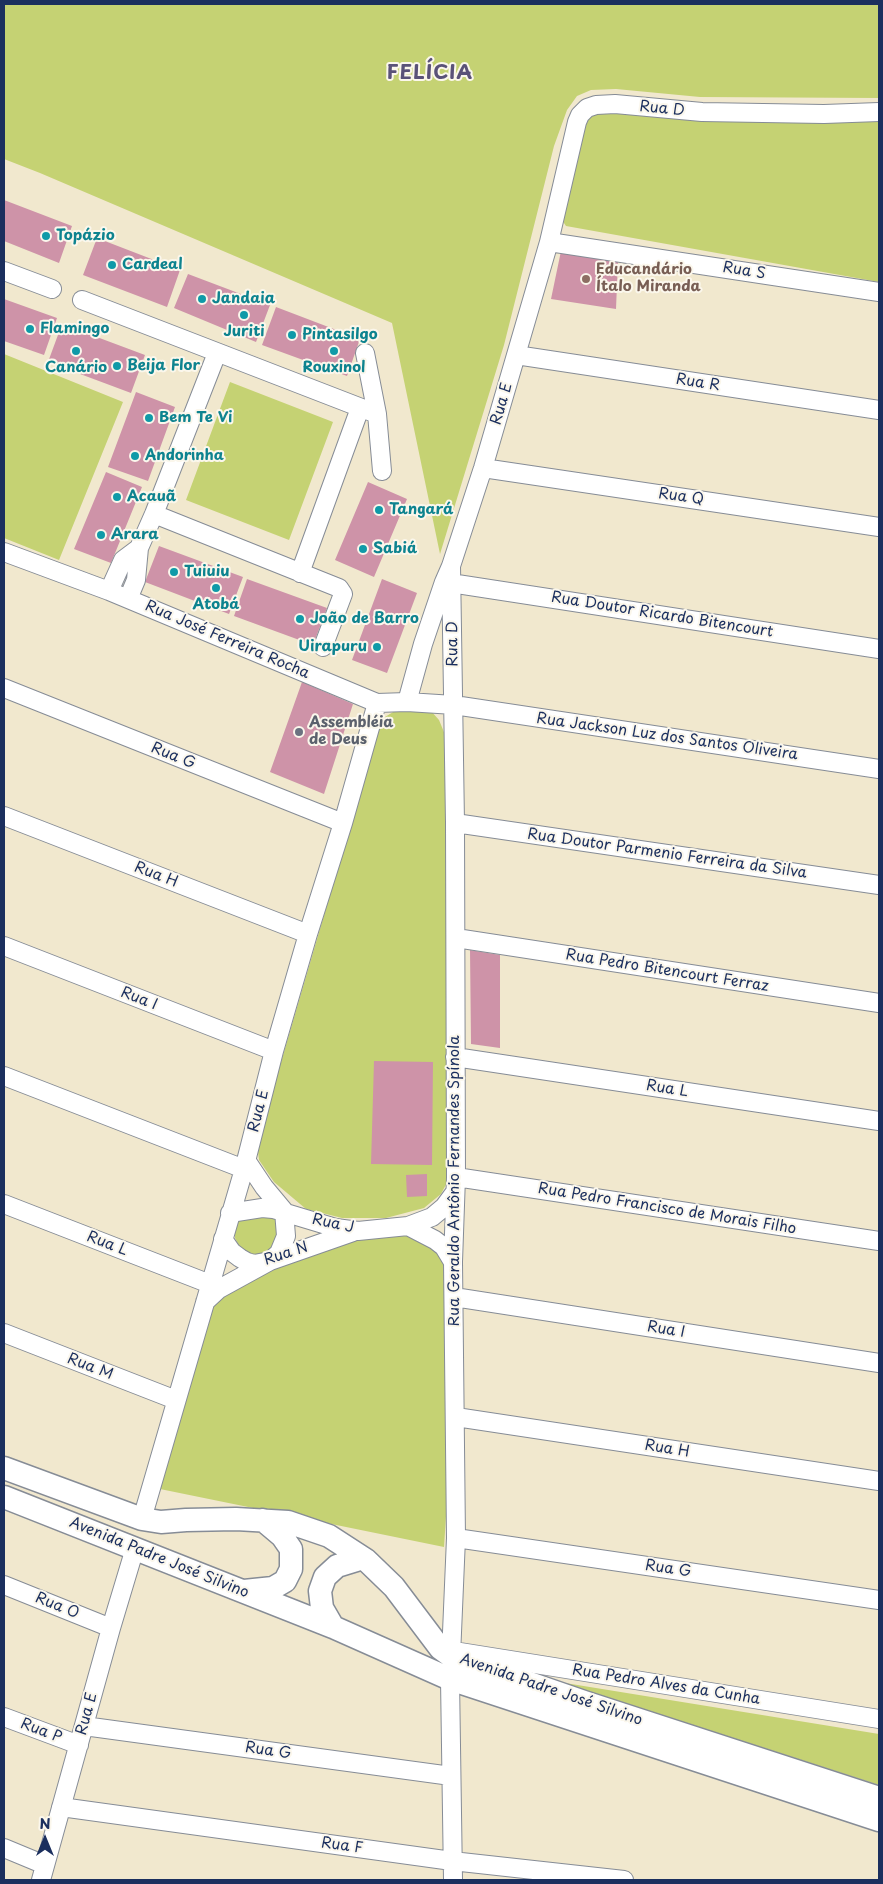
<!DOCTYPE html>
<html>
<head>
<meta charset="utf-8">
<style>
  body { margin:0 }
  #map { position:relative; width:883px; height:1884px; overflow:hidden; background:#f1e8ce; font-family:"Playpen Sans",sans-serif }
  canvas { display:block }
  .frame { position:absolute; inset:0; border:5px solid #1b2f5e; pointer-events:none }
  .north { position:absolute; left:20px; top:1814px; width:50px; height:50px; -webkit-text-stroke:4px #fbf7ec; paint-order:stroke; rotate:0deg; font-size:14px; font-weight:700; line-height:20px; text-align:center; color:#1b2f5e }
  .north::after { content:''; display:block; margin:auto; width:18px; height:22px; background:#1b2f5e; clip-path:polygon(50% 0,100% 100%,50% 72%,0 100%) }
</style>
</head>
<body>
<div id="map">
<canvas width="883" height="1884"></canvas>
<div class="frame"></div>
<div class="north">N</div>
</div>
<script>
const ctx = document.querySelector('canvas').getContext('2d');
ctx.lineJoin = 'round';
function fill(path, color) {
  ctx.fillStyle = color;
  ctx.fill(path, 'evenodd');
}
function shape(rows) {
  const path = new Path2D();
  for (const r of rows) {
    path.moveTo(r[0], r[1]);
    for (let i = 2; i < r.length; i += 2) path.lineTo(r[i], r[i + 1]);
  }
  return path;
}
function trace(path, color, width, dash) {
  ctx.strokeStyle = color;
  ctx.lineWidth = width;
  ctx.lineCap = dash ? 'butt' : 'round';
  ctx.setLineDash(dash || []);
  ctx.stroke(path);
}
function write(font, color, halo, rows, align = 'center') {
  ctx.font = font + ' "Playpen Sans",sans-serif';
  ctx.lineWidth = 4;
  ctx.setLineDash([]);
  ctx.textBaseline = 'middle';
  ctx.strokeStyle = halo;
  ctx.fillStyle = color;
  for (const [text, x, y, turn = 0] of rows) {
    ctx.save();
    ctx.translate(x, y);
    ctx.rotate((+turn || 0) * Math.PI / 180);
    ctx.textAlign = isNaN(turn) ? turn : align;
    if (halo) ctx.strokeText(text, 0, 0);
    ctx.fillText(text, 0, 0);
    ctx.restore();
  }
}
const green = shape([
  [4,4,879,4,879,98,700,97,616,89,591,90,577,96,567,110,554,146,504,345,440,554,392,323,40,173,4,159],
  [594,113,879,115,879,282,566,226,562,220,579,121],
  [4,354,123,402,59,560,4,538],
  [230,382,333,422,289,540,186,500],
  [398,709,431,711,439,720,446,737,448,770,446,906,450,1177,441,1194,424,1208,386,1218,342,1218,306,1209,274,1182,259,1160,257,1144,380,724,385,717],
  [243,1215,274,1216,279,1223,280,1240,269,1253,261,1255,252,1255,245,1252,239,1246,235,1238,235,1230,237,1222],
  [407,1233,438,1251,443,1263,448,1300,448,1486,444,1547,160,1489,210,1311,220,1297,247,1281,300,1256,336,1244,380,1236],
  [559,1682,879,1734,879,1785]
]);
const building = shape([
  [4,200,72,226,59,263,4,241],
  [97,238,180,270,167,307,83,275],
  [561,251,618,260,616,309,551,299],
  [188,274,270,305,256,342,174,308],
  [4,299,57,318,44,355,4,341],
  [276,307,360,339,347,376,262,345],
  [62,324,145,355,131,393,48,362],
  [136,392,175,407,148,481,108,467],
  [106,472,142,487,111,563,74,549],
  [368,482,407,499,374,577,335,560],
  [159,546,243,577,229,614,145,582],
  [247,579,327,608,313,645,234,616],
  [382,579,417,593,387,673,352,660],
  [302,682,353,704,324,794,270,772],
  [470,950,500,955,500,1048,471,1044],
  [374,1061,433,1062,432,1165,371,1164],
  [427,1174,427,1196,407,1197,406,1175]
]);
const minor = shape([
  [549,242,879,292],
  [4,271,52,289],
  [82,300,377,414],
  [365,353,377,414,382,471],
  [516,355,879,410],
  [483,468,879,527],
  [154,514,339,588,343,594,323,647],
  [4,552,109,591,377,703,407,702,454,705,879,769],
  [451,566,455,823,456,1177,453,1262,456,1538,451,1656],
  [300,573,360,408],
  [444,582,879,649],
  [109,591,123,560,139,548],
  [128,599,136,580,139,548,154,514,217,353],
  [4,688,343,823],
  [407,702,423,644,444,582,451,566,483,468,549,242,577,122,580,115,587,108,596,105,615,104,702,112,824,114,879,112],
  [4,816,308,934],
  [455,823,879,885],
  [456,938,879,1003],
  [4,946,274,1051],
  [455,1057,879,1121],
  [4,1076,244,1169],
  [456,1177,879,1241],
  [4,1204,210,1284],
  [230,1213,262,1208,273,1209,336,1228,358,1231,408,1226,432,1217,444,1207,455,1192],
  [408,1226,435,1240,444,1247,453,1262],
  [223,1239,232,1252,240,1258,247,1262,254,1264,270,1261,353,1232],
  [454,1297,879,1363],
  [205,1302,219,1289,270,1261,279,1253,286,1236,284,1211,264,1187,246,1160],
  [4,1333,176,1400],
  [456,1417,879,1481],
  [142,1519,244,1169,274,1051,308,934,343,823,377,703],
  [456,1538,879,1600],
  [4,1585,111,1628],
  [460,1652,879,1719],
  [450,1679,453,1880],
  [4,1717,79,1745],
  [84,1726,451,1776],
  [61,1807,452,1861,624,1880],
  [4,1848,45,1865],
  [41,1880,111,1628,135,1548]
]);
const major = shape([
  [4,1468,142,1519,161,1522,186,1520,236,1519,288,1522,329,1536,366,1560,394,1587,440,1648,451,1656,584,1702,879,1798],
  [4,1497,333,1627,450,1679,879,1820],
  [244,1591,273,1588,285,1581,291,1569,291,1549,282,1536,263,1520],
  [333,1627,322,1608,320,1591,325,1577,337,1566,363,1558]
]);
const markers = [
  [46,236,5,"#0f9aa8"],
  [112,265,5,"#0f9aa8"],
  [586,279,5,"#8d6e63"],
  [202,299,5,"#0f9aa8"],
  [244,315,5,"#0f9aa8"],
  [30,329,5,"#0f9aa8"],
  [292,335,5,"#0f9aa8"],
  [76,351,5,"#0f9aa8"],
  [334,351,5,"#0f9aa8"],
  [117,366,5,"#0f9aa8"],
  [149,418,5,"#0f9aa8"],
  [135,456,5,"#0f9aa8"],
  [117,497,5,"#0f9aa8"],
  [379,510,5,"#0f9aa8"],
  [101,535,5,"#0f9aa8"],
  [363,549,5,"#0f9aa8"],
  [174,572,5,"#0f9aa8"],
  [216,588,5,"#0f9aa8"],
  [300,619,5,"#0f9aa8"],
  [377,647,5,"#0f9aa8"],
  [299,732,5,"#6b7280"]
];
const streetNames = [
  ["Rua D",662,109,5],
  ["Rua S",744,271,9],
  ["Rua R",698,383,9],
  ["Rua E",502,404,-74],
  ["Rua Q",681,497,8],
  ["Rua Doutor Ricardo Bitencourt",662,615,9],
  ["Rua José Ferreira Rocha",227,640,23],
  ["Rua D",453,644,-91],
  ["Rua Jackson Luz dos Santos Oliveira",667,737,8],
  ["Rua G",173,756,22],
  ["Rua Doutor Parmenio Ferreira da Silva",667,854,8],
  ["Rua H",156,875,21],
  ["Rua Pedro Bitencourt Ferraz",667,971,9],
  ["Rua I",139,999,21],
  ["Rua L",667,1089,9],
  ["Rua E",259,1111,-76],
  ["Rua Geraldo Antônio Fernandes Spínola",455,1181,-90],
  ["Rua Pedro Francisco de Morais Filho",667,1209,9],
  ["Rua J",333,1224,12],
  ["Rua L",107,1244,21],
  ["Rua N",286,1254,-18],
  ["Rua I",666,1330,9],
  ["Rua M",90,1367,21],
  ["Rua H",667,1449,9],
  ["Avenida Padre José Silvino",159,1558,22],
  ["Rua G",668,1569,8],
  ["Rua O",57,1606,22],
  ["Rua Pedro Alves da Cunha",666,1685,9],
  ["Avenida Padre José Silvino",551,1690,19],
  ["Rua E",87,1714,-75],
  ["Rua P",41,1731,21],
  ["Rua G",268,1751,8],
  ["Rua F",342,1846,8]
];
const cultureNames = [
  ["Topázio",56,236],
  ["Cardeal",122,265],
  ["Jandaia",212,299],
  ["Flamingo",40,329],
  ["Juriti",244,332,"center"],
  ["Pintasilgo",302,335],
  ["Beija Flor",127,366],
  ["Canário",76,368,"center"],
  ["Rouxinol",334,368,"center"],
  ["Bem Te Vi",159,418],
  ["Andorinha",145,456],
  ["Acauã",127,497],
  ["Tangará",389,510],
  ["Arara",111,535],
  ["Sabiá",373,549],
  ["Tuiuiu",184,572],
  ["Atobá",216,605,"center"],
  ["João de Barro",310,619],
  ["Uirapuru",367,647,"right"]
];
const educationNames = [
  ["Educandário",596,270],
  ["Ítalo Miranda",596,287]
];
const worshipNames = [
  ["Assembléia",309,723],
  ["de Deus",309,740]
];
const districtNames = [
  ["FELÍCIA",430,73]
];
fill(green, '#c5d273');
fill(building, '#ce93a8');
trace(minor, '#868c96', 20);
trace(major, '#868c96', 25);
trace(minor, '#fff', 18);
trace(major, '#fff', 22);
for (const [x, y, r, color] of markers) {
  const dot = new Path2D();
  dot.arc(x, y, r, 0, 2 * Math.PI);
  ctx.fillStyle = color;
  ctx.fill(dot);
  trace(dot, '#fbf7ec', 2);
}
write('15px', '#1b2f5e', '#fbf7ec', streetNames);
write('bold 15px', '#0d838f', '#fbf7ec', cultureNames, 'left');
write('bold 15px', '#785e54', '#fbf7ec', educationNames, 'left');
write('bold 15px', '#5b616d', '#fbf7ec', worshipNames, 'left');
ctx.letterSpacing = '1px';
write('bold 20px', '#5a5278', '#fbf7ec', districtNames);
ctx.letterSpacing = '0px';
</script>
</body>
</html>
